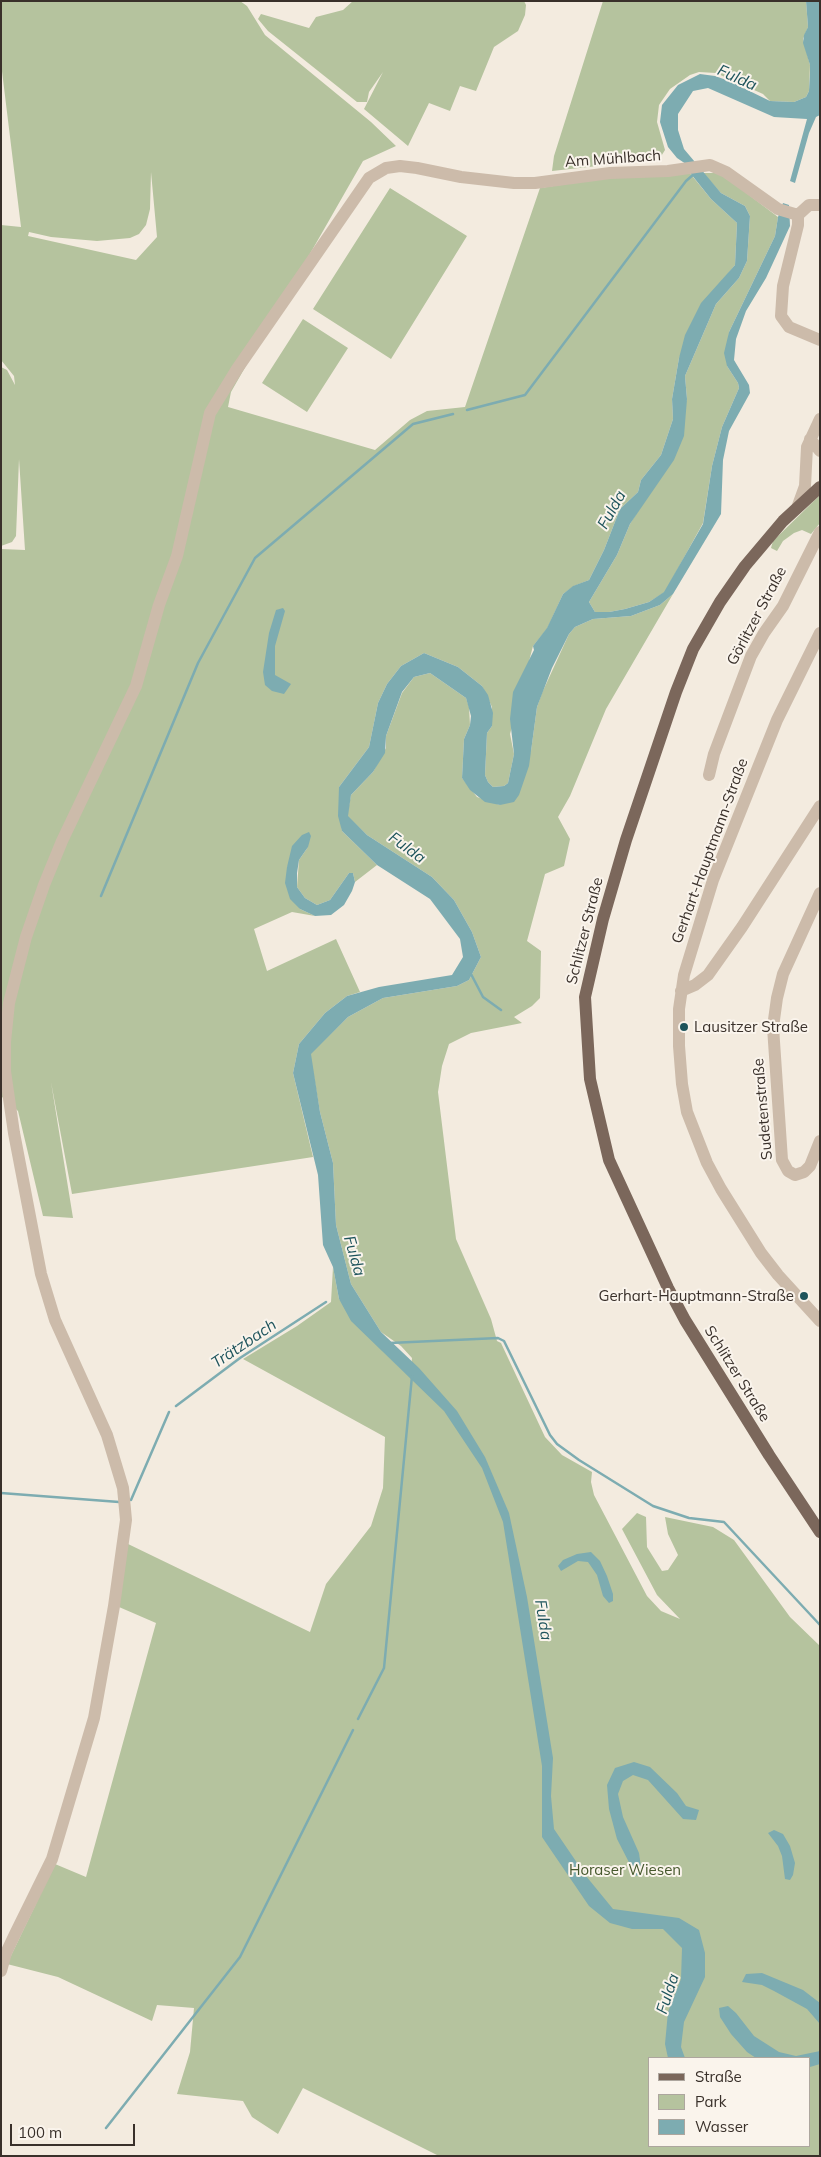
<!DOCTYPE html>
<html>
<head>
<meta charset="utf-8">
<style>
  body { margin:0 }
  #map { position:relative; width:821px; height:2157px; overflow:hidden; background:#f3ebdf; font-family:Mulish,sans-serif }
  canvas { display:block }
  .frame { position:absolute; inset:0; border:2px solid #39302a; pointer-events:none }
  .legend { position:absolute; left:648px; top:2057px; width:162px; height:90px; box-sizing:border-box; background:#faf4ec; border:1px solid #ada69e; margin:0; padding:6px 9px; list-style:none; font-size:15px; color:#39302a }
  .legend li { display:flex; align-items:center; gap:10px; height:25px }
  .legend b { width:25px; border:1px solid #ada69e }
  .scale { position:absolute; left:10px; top:2124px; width:125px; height:22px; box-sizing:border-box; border:2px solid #39302a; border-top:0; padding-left:6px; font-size:15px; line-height:18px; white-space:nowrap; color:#39302a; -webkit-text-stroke:4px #faf4ec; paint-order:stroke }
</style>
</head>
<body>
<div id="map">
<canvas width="821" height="2157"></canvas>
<div class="frame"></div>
<ul class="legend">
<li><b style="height:6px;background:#7b675b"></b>Straße</li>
<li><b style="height:14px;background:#b5c39e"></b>Park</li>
<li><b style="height:14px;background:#7dacb1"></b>Wasser</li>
</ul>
<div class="scale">100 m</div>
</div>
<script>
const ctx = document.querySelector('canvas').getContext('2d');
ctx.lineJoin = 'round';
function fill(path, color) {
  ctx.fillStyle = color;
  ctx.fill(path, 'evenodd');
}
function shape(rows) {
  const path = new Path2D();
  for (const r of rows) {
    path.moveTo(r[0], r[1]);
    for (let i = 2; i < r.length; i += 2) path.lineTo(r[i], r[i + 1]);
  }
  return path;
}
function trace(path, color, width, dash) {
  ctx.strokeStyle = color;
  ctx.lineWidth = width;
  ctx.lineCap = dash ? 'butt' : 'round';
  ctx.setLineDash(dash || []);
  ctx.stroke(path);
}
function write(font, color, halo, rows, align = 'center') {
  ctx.font = font + ' Mulish,sans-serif';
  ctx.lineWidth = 4;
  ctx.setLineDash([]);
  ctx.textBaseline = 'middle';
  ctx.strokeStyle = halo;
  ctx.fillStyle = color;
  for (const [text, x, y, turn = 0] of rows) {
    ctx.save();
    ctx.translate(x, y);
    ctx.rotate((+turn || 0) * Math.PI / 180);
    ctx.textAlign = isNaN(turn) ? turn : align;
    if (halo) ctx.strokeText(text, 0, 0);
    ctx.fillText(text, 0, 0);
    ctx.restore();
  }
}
const green = shape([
  [1,1,240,1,247,6,265,35,371,122,396,146,363,161,231,392,228,407,375,450,410,420,427,411,465,407,540,188,615,177,689,172,711,199,737,223,735,265,722,281,679,358,672,399,673,419,661,455,641,480,638,492,620,509,604,550,589,580,574,586,563,594,547,629,533,646,510,734,514,754,508,783,504,786,493,787,488,782,485,775,487,733,492,726,492,707,482,686,458,667,424,653,401,666,387,684,378,703,369,747,339,787,342,831,377,865,355,882,353,873,349,873,330,900,317,905,305,898,297,887,299,860,308,847,287,867,300,909,315,916,292,912,254,929,267,971,336,939,360,992,347,996,325,1013,299,1044,293,1073,313,1157,72,1194,51,1082,73,1218,43,1216,18,1111,1,1096,1,549,25,550,19,459,16,536,12,542,1,546,1,367,7,370,15,385,14,376,1,360,1,225,21,227,1,63],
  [151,172,157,237,136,260,28,236,29,232,51,237,97,241,130,238,139,234,146,225,150,209],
  [353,1,524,1,526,5,525,15,518,31,494,47,476,91,460,86,450,111,429,103,408,146,364,109,383,72,369,92,367,102,357,102,268,31,258,19,261,14,309,28,316,17,343,10],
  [603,1,806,1,808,27,803,39,810,65,809,91,806,97,794,102,770,101,763,94,716,73,699,72,690,75,670,89,659,105,657,122,665,150,660,158,643,161,552,171,554,156],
  [703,173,720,173,778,217,775,236,729,332,727,366,738,383,739,388,722,427,712,466,703,523,665,592,649,602,625,609,609,612,595,612,589,602,617,555,630,524,647,496,687,399,685,376,716,304,739,278,747,261,750,216,745,206,721,193],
  [390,188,467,236,391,359,313,309],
  [303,319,348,348,307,412,262,383],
  [820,495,820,523,811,534,802,530,794,533,783,541,777,551,771,548,773,541],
  [673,594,606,709,570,796,558,817,570,839,564,866,545,874,527,941,541,951,540,998,532,1006,514,1017,522,1023,471,1033,449,1044,442,1066,438,1092,456,1239,491,1319,497,1341,501,1343,545,1437,562,1455,592,1472,591,1482,594,1495,647,1596,661,1611,680,1619,657,1595,622,1529,637,1513,646,1517,647,1547,662,1571,668,1570,678,1555,668,1534,665,1517,713,1527,734,1540,790,1617,820,1646,820,2156,439,2156,303,2088,278,2134,252,2117,243,2101,177,2094,190,2052,194,2008,157,2005,152,2021,58,1977,7,1964,55,1864,86,1877,156,1623,119,1607,126,1543,310,1632,326,1584,371,1526,383,1488,385,1437,243,1359,297,1326,331,1302,333,1267,339,1299,391,1359,410,1377,412,1358,401,1346,381,1332,351,1284,336,1225,333,1163,320,1112,310,1054,348,1017,383,998,457,986,469,980,481,957,472,932,454,900,432,877,367,835,347,816,351,795,373,772,386,748,386,736,402,693,414,677,430,673,466,698,469,707,470,725,464,739,462,778,477,797,500,805,531,751,537,707,542,693,569,634,575,627,593,619,631,616,660,605],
  [650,2058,810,2058,810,2146,650,2146]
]);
const water = shape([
  [806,1,820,1,820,115,816,117,809,133,795,183,790,181,807,119,774,117,708,88,693,91,678,114,678,130,684,149,721,193,745,206,750,216,747,261,739,278,716,304,685,376,687,399,684,436,674,460,630,524,617,555,589,602,595,612,609,612,625,609,649,602,664,592,703,524,712,466,722,427,739,388,738,383,727,366,724,353,729,332,775,236,778,217,783,203,789,205,790,226,766,278,746,311,736,339,734,360,749,385,750,393,729,431,723,460,721,514,673,594,660,605,631,616,593,619,575,627,569,634,552,668,537,707,529,766,519,795,514,802,500,805,485,802,470,790,462,778,464,739,470,725,471,716,466,698,430,673,414,677,402,692,386,736,385,753,373,772,351,795,348,816,367,835,432,877,454,900,472,932,481,957,469,980,457,986,383,998,348,1017,311,1054,320,1112,333,1163,336,1225,351,1284,381,1332,419,1368,457,1411,485,1457,509,1513,527,1597,553,1758,551,1796,554,1829,586,1876,613,1909,679,1918,699,1930,705,1953,705,1977,684,2022,681,2047,685,2058,668,2058,665,2044,668,2012,681,1979,682,1948,663,1929,632,1929,610,1923,589,1906,542,1837,542,1766,503,1522,482,1468,444,1411,351,1321,339,1299,333,1267,323,1245,318,1175,293,1073,299,1044,325,1013,347,996,379,987,452,975,463,957,460,939,430,899,377,865,342,831,338,816,339,787,369,747,378,703,387,684,401,666,424,653,458,667,482,686,488,695,493,713,492,726,487,733,485,775,488,782,493,787,504,786,508,783,514,754,510,719,513,692,534,650,533,646,547,628,563,594,573,586,589,580,604,550,620,509,638,492,641,480,661,455,673,419,672,399,679,358,685,335,701,303,735,265,737,223,711,199,691,174,686,164,677,158,668,147,660,122,662,105,678,85,700,74,715,76,729,81,770,101,794,102,806,97,809,91,810,73,810,65,803,43,804,35,808,27],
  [283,608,285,611,275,646,275,675,291,684,284,694,272,691,265,685,263,672,269,633,276,610],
  [309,832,311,836,308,847,299,860,297,873,297,887,305,898,317,905,330,900,349,873,353,873,355,882,352,891,344,905,331,915,315,916,300,909,290,899,285,883,287,867,292,846,302,835],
  [591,1552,600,1561,607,1576,613,1594,613,1601,609,1603,603,1596,597,1575,588,1562,578,1561,561,1571,558,1566,563,1560,577,1554],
  [634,1762,650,1767,677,1793,686,1806,699,1810,696,1820,683,1819,648,1780,633,1775,623,1781,618,1794,623,1817,639,1853,642,1874,636,1876,617,1839,609,1809,607,1785,615,1768],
  [774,1830,783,1834,790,1846,795,1863,793,1875,790,1880,785,1879,782,1856,778,1846,768,1833],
  [762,1973,803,1990,820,2003,820,2024,807,2009,774,1991,762,1985,742,1982,746,1974],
  [728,2006,736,2013,754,2036,779,2052,796,2056,820,2051,820,2064,810,2067,810,2058,756,2058,747,2052,731,2034,720,2017,719,2008]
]);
const stream = shape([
  [467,410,525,395,686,181,694,174],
  [101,896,198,663,255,558,413,424,453,414],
  [471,974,483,997,501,1010],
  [390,1343,498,1338,504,1341,550,1435,557,1444,579,1460,653,1506,689,1518,724,1522,820,1625],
  [176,1406,240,1358,326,1302],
  [1,1493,119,1502],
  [131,1500,169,1412],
  [358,1719,384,1668,412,1376],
  [106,2128,240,1957,353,1730]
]);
const minor = shape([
  [798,215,798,225,783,286,781,316,789,327,820,340],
  [798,215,809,205,820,205],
  [810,439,820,451],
  [797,508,805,486,807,447,820,419],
  [820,633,777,720,713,880,684,975,679,1009,679,1046,682,1084,687,1112,707,1163,721,1189,761,1253,778,1275,820,1321],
  [709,775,714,754,751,656,764,633,783,606,820,532],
  [820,893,783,974,777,998,773,1027,782,1160,788,1171,795,1175,804,1172,810,1166,820,1141],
  [681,991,695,985,708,975,742,927,820,806],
  [1,1971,6,1953,15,1934,52,1859,94,1718,114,1606,126,1520,123,1488,107,1435,55,1320,41,1274,14,1133,5,1071,5,1042,9,1003,26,937,44,885,62,841,136,686,159,605,177,556,210,413,237,369,369,178,386,168,400,166,417,168,461,177,514,183,535,183,610,173,668,171,710,165,726,172,778,209,798,215]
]);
const major = shape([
  [820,487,783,521,745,566,720,602,693,649,676,692,626,840,603,919,585,997,590,1079,609,1160,668,1288,685,1320,769,1455,820,1532]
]);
const markers = [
  [684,1027,5,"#1e545c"],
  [804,1296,5,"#1e545c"]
];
const streetNames = [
  ["Am Mühlbach",613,159,-4],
  ["Görlitzer Straße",757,616,-62],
  ["Gerhart-Hauptmann-Straße",710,851,-70],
  ["Schlitzer Straße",585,931,-76],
  ["Sudetenstraße",763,1109,-95],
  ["Schlitzer Straße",737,1374,58]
];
const poiNames = [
  ["Lausitzer Straße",694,1027],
  ["Gerhart-Hauptmann-Straße",794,1296,"right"]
];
const parkNames = [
  ["Horaser Wiesen",625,1870]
];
const waterNames = [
  ["Fulda",737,78,24],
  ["Fulda",612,510,-61],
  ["Fulda",407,848,36],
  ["Fulda",354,1256,74],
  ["Trätzbach",244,1344,-34],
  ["Fulda",543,1620,81],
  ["Fulda",668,1994,-72]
];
fill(green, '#b5c39e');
fill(water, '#7dacb1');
trace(stream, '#7dacb1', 2.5);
trace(minor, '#cba', 12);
trace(major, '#7b675b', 12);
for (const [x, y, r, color] of markers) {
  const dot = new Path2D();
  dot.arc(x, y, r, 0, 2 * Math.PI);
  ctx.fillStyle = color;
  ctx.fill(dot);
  trace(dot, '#faf4ec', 2);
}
write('15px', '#39302a', '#faf4ec', streetNames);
write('15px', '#39302a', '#faf4ec', poiNames, 'left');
write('15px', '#46582d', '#faf4ec', parkNames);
write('italic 16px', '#1e545c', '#faf4ec', waterNames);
</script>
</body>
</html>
